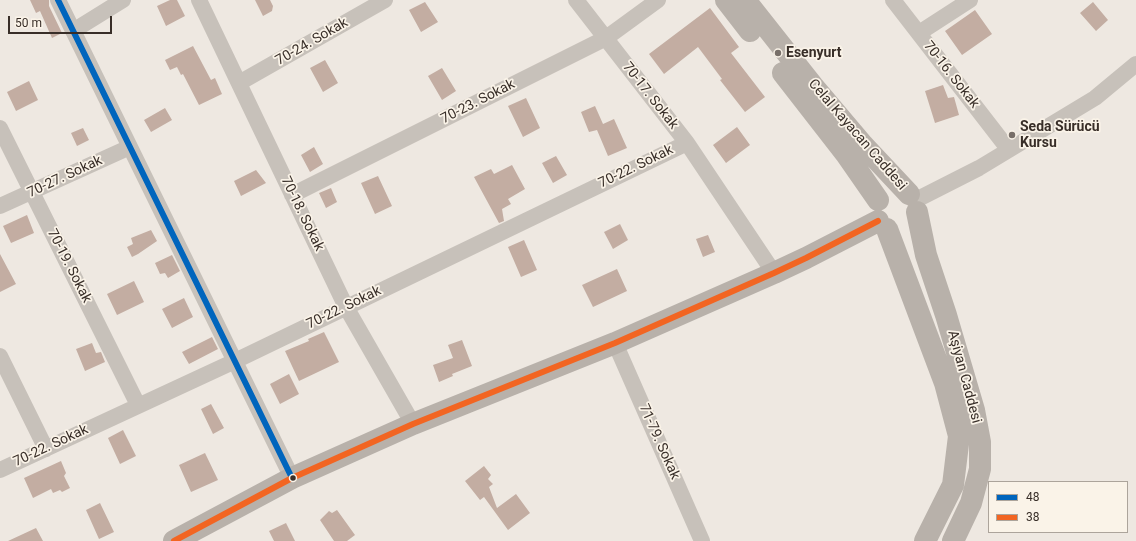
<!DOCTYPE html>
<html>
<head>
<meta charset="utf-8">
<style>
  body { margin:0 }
  #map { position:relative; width:1136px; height:541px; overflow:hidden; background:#eee8e1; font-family:Roboto,sans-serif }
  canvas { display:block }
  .legend { position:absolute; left:988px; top:481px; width:140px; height:52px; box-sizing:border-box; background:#faf3e8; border:1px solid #aca49b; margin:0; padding:5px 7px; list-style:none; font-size:12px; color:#382e28 }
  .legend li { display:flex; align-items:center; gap:8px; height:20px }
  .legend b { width:20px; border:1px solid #aca49b }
  .scale { position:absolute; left:8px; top:16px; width:104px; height:18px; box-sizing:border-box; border:2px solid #382e28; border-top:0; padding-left:5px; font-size:12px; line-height:14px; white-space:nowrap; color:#382e28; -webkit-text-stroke:3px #faf3e8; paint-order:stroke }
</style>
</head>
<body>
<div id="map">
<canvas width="1136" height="541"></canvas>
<ul class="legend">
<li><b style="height:5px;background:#0065bd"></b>48</li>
<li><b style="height:5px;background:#f26522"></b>38</li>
</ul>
<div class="scale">50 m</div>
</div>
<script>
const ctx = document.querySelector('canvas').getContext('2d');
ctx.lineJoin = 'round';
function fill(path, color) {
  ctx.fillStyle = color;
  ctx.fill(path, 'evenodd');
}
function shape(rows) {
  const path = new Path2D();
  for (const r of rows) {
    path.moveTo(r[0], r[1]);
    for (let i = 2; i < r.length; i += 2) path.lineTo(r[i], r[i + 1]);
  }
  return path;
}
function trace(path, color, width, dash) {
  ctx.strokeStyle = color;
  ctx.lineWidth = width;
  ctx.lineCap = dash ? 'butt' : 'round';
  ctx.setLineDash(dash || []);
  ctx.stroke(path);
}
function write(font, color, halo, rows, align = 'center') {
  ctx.font = font + ' Roboto,sans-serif';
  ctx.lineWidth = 3.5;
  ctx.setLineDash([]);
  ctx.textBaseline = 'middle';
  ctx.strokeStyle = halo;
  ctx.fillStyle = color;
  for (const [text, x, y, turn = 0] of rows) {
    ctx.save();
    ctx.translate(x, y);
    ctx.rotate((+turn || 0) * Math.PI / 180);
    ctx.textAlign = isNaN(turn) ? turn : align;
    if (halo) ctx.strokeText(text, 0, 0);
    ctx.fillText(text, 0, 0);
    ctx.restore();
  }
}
const building = shape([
  [30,0,49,0,49,6,62,33,52,38,40,11,36,13],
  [170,0,177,0,185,16,166,26,157,6],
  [255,0,270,0,273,6,272,11,263,16],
  [425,2,438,22,421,32,409,10],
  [1093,2,1108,20,1096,31,1080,13],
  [710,8,739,47,731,53,765,97,745,112,720,80,722,79,698,47,664,74,649,54],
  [975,10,992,34,962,55,945,31],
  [193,46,211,80,215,78,222,94,199,105,183,74,181,75,177,67,170,70,165,60],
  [325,60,338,83,323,92,310,68],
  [442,68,456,91,442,100,428,76],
  [29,81,38,100,16,111,7,92],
  [943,85,948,98,954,97,959,115,935,123,925,91],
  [526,98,540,128,523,137,508,106],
  [595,106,603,124,614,119,627,148,608,156,597,130,589,132,581,112],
  [165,108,172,120,151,132,144,120],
  [737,127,750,145,726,163,713,145],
  [83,128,89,140,77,146,71,133],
  [314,147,323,164,310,172,301,155],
  [556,156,567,175,553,183,542,163],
  [512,165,525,189,508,199,511,204,502,209,504,221,499,223,474,177,491,169,494,174],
  [256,170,266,183,241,196,234,181],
  [378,176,392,206,375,214,361,183],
  [331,188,337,202,326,208,319,193],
  [27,215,34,233,11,243,3,226],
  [620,224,628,240,613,249,604,232],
  [151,230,157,241,138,254,132,257,127,247,133,244,131,238],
  [708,235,715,252,703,257,696,239],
  [524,240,537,270,521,277,508,247],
  [0,254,16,284,0,292],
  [172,255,180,271,168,278,165,273,160,274,155,263],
  [617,269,627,291,593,307,582,285],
  [134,281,144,302,117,315,107,294],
  [184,298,193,317,172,328,162,309],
  [324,332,339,362,299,381,285,351,309,341,308,339],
  [212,337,218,349,189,364,182,352],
  [462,340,472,366,452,374,453,376,439,382,433,365,453,358,448,345],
  [92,343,96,353,101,352,105,362,85,371,76,349],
  [289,374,299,394,280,404,270,384],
  [211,404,224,428,213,434,201,409],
  [123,430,136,456,120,464,108,438],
  [205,453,218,480,191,492,179,465],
  [61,461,66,473,64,476,70,488,62,492,60,490,53,493,51,489,33,498,24,478],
  [484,466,491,475,488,479,493,484,489,487,497,508,516,494,530,513,508,530,484,497,480,500,465,481],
  [100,503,114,532,99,539,86,510],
  [337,510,355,535,347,541,334,541,320,520,329,511,332,513],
  [286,523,295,541,274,541,269,531],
  [36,528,43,541,8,541]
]);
const street = shape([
  [58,0,292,478],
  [199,0,346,307,413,424],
  [576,0,687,143,774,273],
  [893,0,1009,150],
  [73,31,123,0],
  [919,33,970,0],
  [239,83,385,0],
  [0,128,138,405],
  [292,195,606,38,658,0],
  [914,201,979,168,1095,98,1136,64],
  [0,206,130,147],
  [615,343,702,541],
  [0,356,46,449],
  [0,470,235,361,687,143]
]);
const secondary = shape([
  [726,0,750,31],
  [745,0,813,86,863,145,909,194],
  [783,73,846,154,878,200],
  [917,212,926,255,946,315,974,410,980,442,980,469,971,503,953,541],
  [887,229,945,383,959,436,953,485,925,541],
  [174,541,292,478,413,424,615,343,774,273,806,258,878,221]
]);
const bus1 = shape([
  [58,0,292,478]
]);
const bus2 = shape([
  [174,541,292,478,413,424,615,343,774,273,806,258,878,221]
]);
const markers = [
  [778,53,4,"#786f69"],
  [1012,135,4,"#786f69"],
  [293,478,3.5,"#382e28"]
];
const streetNames = [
  ["70-24. Sokak",312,42,-30],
  ["70-16. Sokak",951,75,52],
  ["70-17. Sokak",650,96,52],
  ["70-23. Sokak",478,102,-27],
  ["Celal Kayacan Caddesi",857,135,49],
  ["70-22. Sokak",636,167,-26],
  ["70-27. Sokak",65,177,-25],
  ["70-18. Sokak",302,214,64],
  ["70-19. Sokak",69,266,63],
  ["70-22. Sokak",344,308,-26],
  ["Aşiyan Caddesi",964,377,75],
  ["71-79. Sokak",659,442,66],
  ["70-22. Sokak",51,446,-25]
];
const poiNames = [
  ["Esenyurt",786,53],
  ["Seda Sürücü",1020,127],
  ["Kursu",1020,143]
];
fill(building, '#c3ada2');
trace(street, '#c7c1ba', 16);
trace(secondary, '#b8b1aa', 22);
trace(bus1, '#0065bd', 6);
trace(bus2, '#f26522', 6);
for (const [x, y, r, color] of markers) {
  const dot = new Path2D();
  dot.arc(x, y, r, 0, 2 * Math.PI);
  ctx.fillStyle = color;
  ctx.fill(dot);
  trace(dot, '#faf3e8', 1.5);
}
write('14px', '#382e28', '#faf3e8', streetNames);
write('bold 14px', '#382e28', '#faf3e8', poiNames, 'left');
</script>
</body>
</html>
